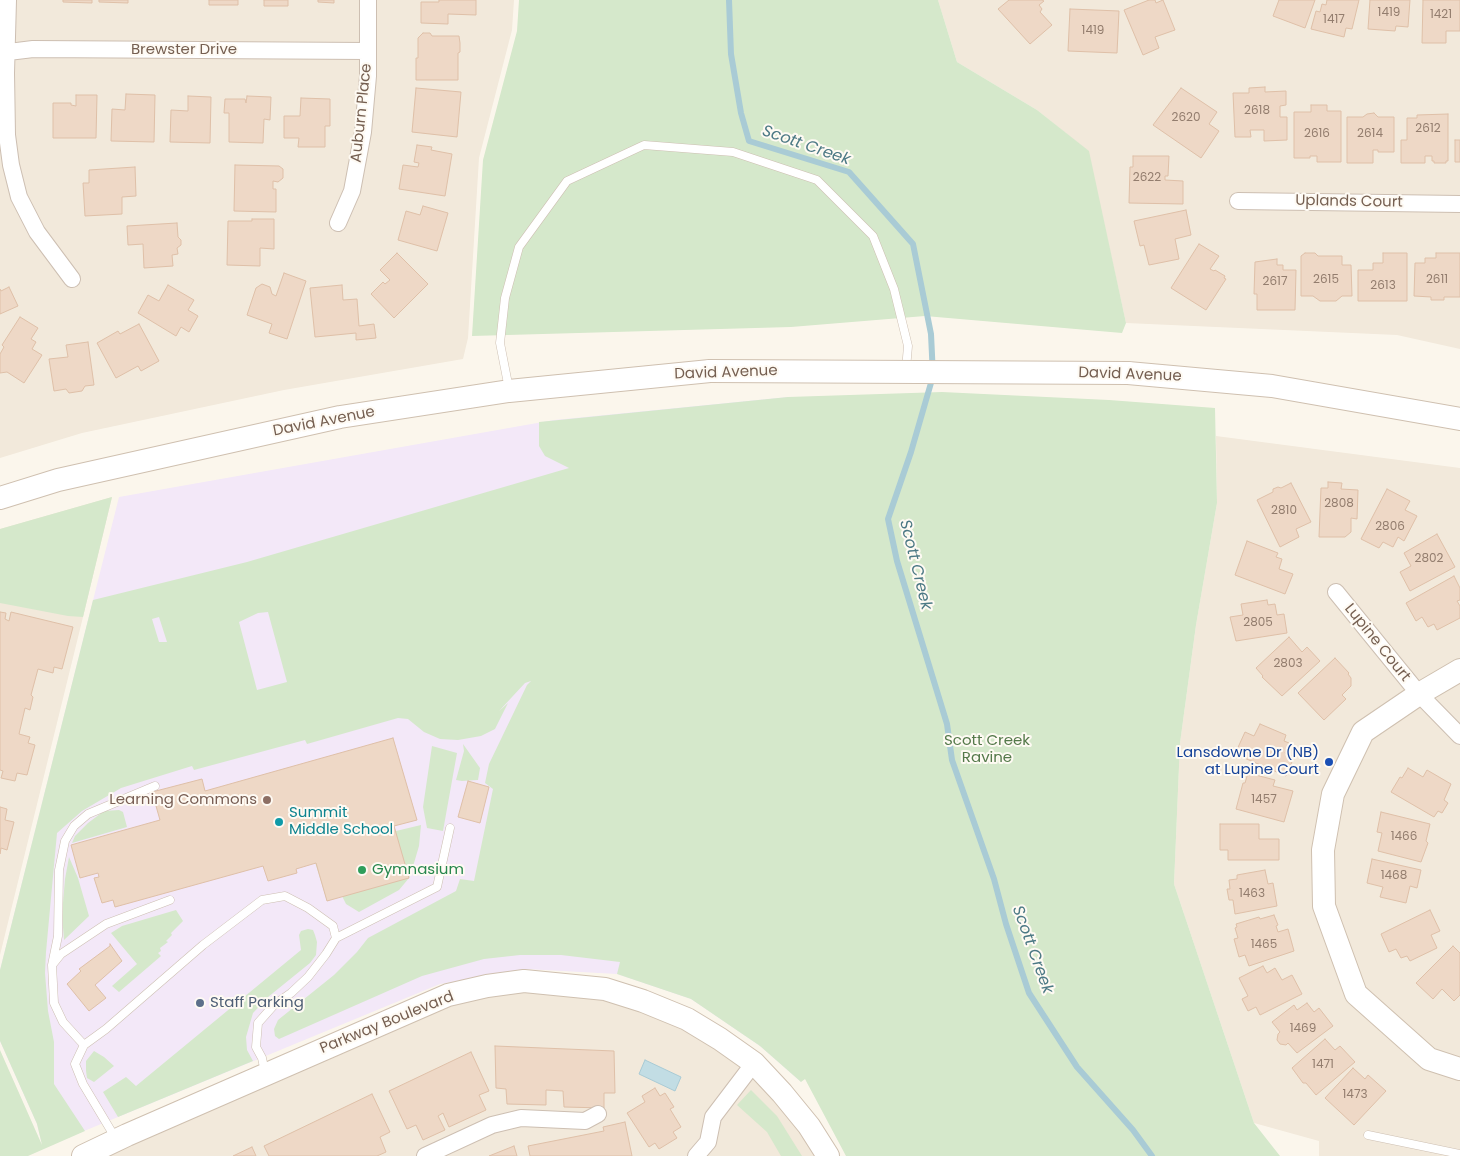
<!DOCTYPE html>
<html>
<head>
<meta charset="utf-8">
<style>
  body { margin:0 }
  canvas { display:block; background:#fbf6ec }
</style>
</head>
<body>
<canvas width="1460" height="1156"></canvas>
<script>
const ctx = document.querySelector('canvas').getContext('2d');
ctx.lineJoin = 'round';
function fill(path, color) {
  ctx.fillStyle = color;
  ctx.fill(path, 'evenodd');
}
function shape(rows) {
  const path = new Path2D();
  for (const r of rows) {
    path.moveTo(r[0], r[1]);
    for (let i = 2; i < r.length; i += 2) path.lineTo(r[i], r[i + 1]);
  }
  return path;
}
function trace(path, color, width, dash) {
  ctx.strokeStyle = color;
  ctx.lineWidth = width;
  ctx.lineCap = dash ? 'butt' : 'round';
  ctx.setLineDash(dash || []);
  ctx.stroke(path);
}
function write(font, color, halo, rows, align = 'center') {
  ctx.font = font + ' Poppins,sans-serif';
  ctx.lineWidth = 4;
  ctx.setLineDash([]);
  ctx.textBaseline = 'middle';
  ctx.strokeStyle = halo;
  ctx.fillStyle = color;
  for (const [text, x, y, turn = 0] of rows) {
    ctx.save();
    ctx.translate(x, y);
    ctx.rotate((+turn || 0) * Math.PI / 180);
    ctx.textAlign = isNaN(turn) ? turn : align;
    if (halo) ctx.strokeText(text, 0, 0);
    ctx.fillText(text, 0, 0);
    ctx.restore();
  }
}
const residential = shape([
  [0,0,514,0,512,30,479,158,468,338,463,359,284,390,82,433,0,458],
  [938,0,1460,0,1460,349,1397,335,1126,323,1088,151,1037,110,957,62],
  [1216,436,1460,468,1460,1156,1319,1156,1319,1141,1254,1123,1174,884,1180,743,1196,625,1217,503],
  [112,497,83,617,0,955,0,529],
  [524,983,608,993,687,1022,754,1067,821,1156,82,1156,448,995]
]);
const education = shape([
  [788,397,801,1082,760,1046,691,999,617,974,526,969,440,984,43,1148,37,1124,0,1041,0,970,119,497,554,420]
]);
const green = shape([
  [519,0,938,0,957,62,1037,110,1089,151,1126,323,1122,333,925,316,791,327,472,336,483,160,517,31],
  [942,392,1109,400,1215,408,1217,503,1196,625,1180,743,1174,884,1254,1123,1280,1156,846,1156,805,1079,801,1082,760,1046,691,999,617,974,620,962,561,955,520,955,484,959,422,976,279,1039,275,1036,274,1029,278,1020,334,975,357,952,368,938,456,891,460,879,474,881,493,789,485,783,489,764,527,685,531,681,525,683,499,711,508,703,495,729,481,736,458,740,440,739,424,732,408,719,398,718,307,744,305,740,194,770,192,766,121,788,82,811,57,833,46,952,45,973,48,1011,54,1042,54,1084,85,1131,28,1156,0,1156,0,1050,42,1145,37,1124,0,1041,0,970,93,600,247,562,569,468,545,456,539,446,539,422,788,397],
  [268,612,287,682,257,690,239,622,258,613],
  [159,617,167,642,159,642,152,619],
  [112,497,83,617,68,616,0,603,0,529],
  [463,744,480,768,478,780,462,781,456,780,464,751],
  [432,746,457,753,443,831,427,828,423,807],
  [119,810,123,812,127,827,72,843,75,836,88,823,104,811],
  [421,825,419,846,414,863,409,878,399,890,359,912,346,904,342,896,327,901,311,849,394,826,396,831],
  [69,857,78,878,89,916,64,940,62,914,65,879],
  [176,910,183,921,171,933,172,935,166,941,168,942,160,948,161,951,158,953,161,956,119,992,112,986,137,964,111,933,122,926],
  [308,929,313,930,315,935,317,942,316,955,310,963,268,997,253,1013,246,1037,247,1050,253,1061,118,1117,103,1092,126,1077,136,1086,301,950,299,935,301,931],
  [94,1051,104,1057,114,1066,94,1082,87,1078,86,1071,86,1061],
  [751,1090,777,1116,802,1156,781,1156,767,1132,737,1105]
]);
const water = shape([
  [645,1060,681,1077,675,1091,639,1074,645,1060]
]);
const stream = shape([
  [729,0,731,54,741,113,749,141,849,172,913,244,931,334,933,376,911,452,888,519,897,561,947,724,952,760,994,879,1006,924,1029,993,1077,1067,1133,1130,1152,1156]
]);
const building = shape([
  [63,0,92,0,92,3,63,2,63,0],
  [99,0,128,0,128,3,99,2,99,0],
  [209,0,238,0,238,5,209,5,209,0],
  [264,0,288,0,288,6,264,6,264,0],
  [318,0,334,0,334,3,318,2,318,0],
  [439,0,476,0,476,15,448,14,448,24,421,23,421,2,439,2,439,0],
  [1009,0,1042,0,1044,1,1039,5,1042,9,1040,12,1052,25,1030,44,998,9,1009,0],
  [1149,0,1155,0,1156,3,1163,0,1175,30,1155,37,1159,48,1143,55,1124,10,1149,0],
  [1279,0,1315,0,1305,28,1273,16,1279,0],
  [1327,0,1359,0,1352,29,1346,28,1344,37,1311,29,1316,11,1320,12,1322,4,1326,5,1327,0],
  [1370,0,1410,0,1408,27,1396,26,1395,31,1368,29,1370,0],
  [1423,0,1460,0,1460,31,1446,31,1446,43,1422,43,1423,0],
  [1070,9,1119,11,1117,53,1068,51,1070,9],
  [423,33,430,33,432,36,459,36,460,43,460,52,458,53,458,80,416,80,416,58,418,58,418,38,423,33],
  [1265,87,1265,92,1286,91,1286,105,1280,106,1280,117,1287,117,1287,140,1264,141,1264,130,1250,130,1251,137,1235,137,1233,93,1249,93,1249,88,1265,87],
  [416,88,461,92,457,137,412,132,416,88],
  [1181,88,1217,112,1209,124,1219,131,1201,158,1153,125,1181,88],
  [126,94,155,95,154,142,111,141,112,109,125,110,126,94],
  [76,95,97,95,96,138,53,138,53,103,71,103,71,105,76,106,76,95],
  [188,96,211,97,210,143,170,142,171,110,188,111,188,96],
  [247,96,271,97,270,120,264,119,263,143,229,142,229,113,224,113,225,99,245,99,246,103,247,96],
  [301,98,330,99,330,126,325,126,325,147,298,147,299,138,284,138,284,116,300,116,301,98],
  [1311,105,1327,105,1327,111,1341,111,1341,162,1317,162,1317,156,1310,156,1310,158,1294,158,1294,112,1311,112,1311,105],
  [1374,113,1378,117,1394,117,1394,152,1378,152,1378,150,1373,150,1373,163,1347,163,1347,117,1363,117,1367,114,1374,113],
  [1448,114,1448,161,1446,161,1446,163,1434,163,1434,161,1432,161,1432,156,1425,156,1425,163,1401,163,1401,140,1407,140,1407,118,1417,118,1417,115,1448,114],
  [1455,140,1460,140,1460,162,1455,162,1455,140],
  [417,145,432,147,431,150,452,154,445,196,399,189,403,165,418,167,419,163,414,162,417,145],
  [1133,156,1169,156,1168,176,1165,176,1165,180,1183,181,1183,204,1129,203,1130,167,1133,167,1133,156],
  [235,165,279,166,283,169,283,178,278,182,273,181,273,189,276,189,276,212,234,211,235,165],
  [135,167,136,196,122,197,122,214,85,216,83,183,89,183,89,170,135,167],
  [423,206,448,213,437,251,398,240,406,211,420,215,423,206],
  [1186,210,1191,235,1175,239,1179,259,1149,265,1144,245,1140,246,1134,221,1186,210],
  [252,219,274,219,274,249,260,248,260,266,227,265,228,221,252,221,252,219],
  [177,223,178,237,181,240,181,245,177,248,178,254,172,255,173,266,144,268,143,244,128,245,127,226,177,223],
  [1199,244,1219,256,1210,269,1214,271,1215,270,1225,276,1224,278,1226,279,1206,310,1171,288,1199,244],
  [397,253,428,284,394,318,371,294,383,282,385,284,390,280,380,270,397,253],
  [1305,253,1315,253,1318,256,1342,256,1342,265,1351,265,1352,296,1342,296,1336,301,1320,301,1313,296,1301,296,1301,256,1305,253],
  [1383,253,1407,253,1407,301,1358,301,1358,270,1373,270,1373,263,1383,263,1383,253],
  [1436,253,1460,253,1460,297,1444,297,1444,300,1431,300,1431,297,1414,296,1415,263,1425,263,1425,258,1436,258,1436,253],
  [1277,259,1277,265,1283,265,1283,270,1296,270,1295,310,1257,310,1257,294,1254,294,1255,262,1277,259],
  [284,273,306,281,287,339,269,333,272,324,247,315,256,288,262,284,270,287,272,294,276,296,284,273],
  [168,285,194,300,188,310,198,316,189,332,181,327,176,336,138,313,148,295,159,301,168,285],
  [342,285,343,300,357,299,359,326,374,324,376,338,356,340,356,333,315,337,310,288,342,285],
  [9,287,18,306,0,314,0,289,1,291,9,287],
  [20,317,38,328,31,339,36,342,32,349,42,355,24,383,7,372,0,373,0,354,4,347,2,345,20,317],
  [139,324,159,361,141,371,138,366,116,378,97,343,118,331,120,334,139,324],
  [88,342,94,385,85,386,82,391,69,393,66,389,54,391,49,359,68,357,66,345,88,342],
  [1328,482,1342,483,1341,489,1358,490,1357,519,1351,518,1351,532,1345,537,1319,537,1321,488,1328,488,1328,482],
  [1291,483,1311,522,1296,529,1299,537,1280,547,1257,500,1273,492,1273,489,1278,487,1281,488,1291,483],
  [1387,489,1410,501,1405,510,1417,516,1404,541,1398,537,1393,547,1383,542,1379,548,1361,539,1387,489],
  [1437,534,1455,567,1410,591,1400,572,1411,566,1404,553,1437,534],
  [1247,541,1278,553,1276,557,1282,559,1279,569,1293,574,1285,594,1235,575,1247,541],
  [1454,576,1460,588,1460,600,1457,601,1460,606,1460,618,1437,630,1434,624,1428,627,1422,617,1416,621,1406,603,1454,576],
  [1267,600,1268,605,1275,604,1277,615,1284,614,1287,633,1236,641,1230,617,1243,615,1241,604,1267,600],
  [0,612,6,613,5,619,9,621,11,612,73,627,62,669,54,667,53,673,38,669,31,695,33,697,30,710,25,708,19,734,30,737,28,743,35,745,27,775,17,773,15,781,1,778,3,771,0,770,0,612],
  [1289,637,1302,652,1307,647,1320,661,1282,696,1262,677,1263,676,1256,668,1289,637],
  [1335,658,1349,673,1348,674,1351,678,1351,686,1342,695,1346,699,1324,720,1298,693,1335,658],
  [1260,724,1286,735,1284,741,1289,743,1285,753,1294,757,1286,776,1235,754,1245,732,1254,736,1260,724],
  [393,738,417,820,394,826,409,878,327,901,316,863,296,869,297,873,268,881,263,866,115,907,113,900,102,903,94,878,99,877,98,873,80,878,71,845,160,820,152,792,202,779,205,791,393,738],
  [1408,768,1423,777,1427,770,1451,784,1444,800,1448,803,1442,813,1438,811,1434,817,1391,792,1400,777,1402,778,1408,768],
  [1248,773,1275,780,1273,786,1293,791,1284,822,1236,809,1243,783,1245,783,1248,773],
  [468,781,489,787,480,823,458,817,468,781],
  [0,807,7,809,5,820,14,822,7,850,1,848,0,854,0,807],
  [1381,812,1430,824,1426,841,1428,843,1421,862,1378,851,1382,833,1377,832,1381,812],
  [1220,824,1259,824,1259,839,1279,839,1279,860,1228,860,1228,850,1220,850,1220,824],
  [1372,859,1421,870,1417,888,1410,886,1406,903,1380,897,1383,887,1367,883,1372,859],
  [1265,870,1268,884,1273,883,1277,906,1235,914,1233,900,1229,900,1227,889,1230,889,1229,880,1237,879,1237,875,1265,870],
  [1430,910,1440,931,1431,935,1437,948,1410,961,1407,956,1401,958,1396,949,1389,952,1381,934,1430,910],
  [1274,915,1278,925,1276,926,1278,932,1288,929,1294,951,1249,966,1245,955,1239,957,1234,939,1238,938,1235,928,1237,927,1236,924,1259,917,1260,919,1274,915],
  [110,944,122,961,95,985,106,998,89,1011,67,984,81,971,79,969,110,946,110,944],
  [1453,946,1460,953,1460,995,1454,1001,1442,989,1433,999,1416,983,1453,946],
  [1263,966,1267,973,1275,968,1282,980,1292,975,1302,994,1260,1015,1256,1007,1248,1011,1242,999,1248,996,1239,978,1263,966],
  [1307,1003,1314,1012,1319,1008,1333,1026,1297,1053,1288,1043,1286,1045,1280,1044,1277,1040,1278,1034,1280,1032,1272,1022,1294,1005,1297,1010,1307,1003],
  [1325,1039,1335,1050,1340,1046,1355,1062,1316,1095,1306,1083,1303,1083,1292,1068,1325,1039],
  [495,1046,614,1051,615,1093,604,1093,604,1108,564,1107,563,1091,546,1090,546,1105,507,1104,506,1089,496,1088,495,1046],
  [471,1052,489,1091,479,1095,486,1110,449,1127,443,1113,438,1116,445,1130,423,1140,416,1125,407,1129,389,1091,471,1052],
  [1353,1068,1365,1079,1368,1075,1386,1091,1354,1125,1325,1098,1353,1068],
  [655,1088,660,1096,665,1093,674,1107,670,1109,681,1127,673,1132,677,1138,659,1149,655,1143,649,1147,627,1113,645,1102,642,1096,655,1088],
  [372,1094,390,1132,380,1137,386,1152,377,1156,269,1156,264,1146,372,1094],
  [625,1122,632,1156,530,1156,528,1146,604,1131,603,1127,625,1122],
  [514,1146,517,1156,489,1156,514,1146],
  [252,1147,256,1156,233,1156,252,1147]
]);
const lane = shape([
  [509,389,500,343,505,298,519,247,567,181,644,145,733,152,817,180,873,236,894,289,908,346,906,369],
  [336,938,437,887,450,828],
  [53,964,61,954,106,924,170,900],
  [84,1045,63,1022,54,1003,52,965,58,936,59,870,65,841,74,826,88,814,155,786],
  [1368,1135,1460,1154],
  [116,1139,83,1084,75,1064,84,1045,106,1029,203,945,262,900,285,896,308,908,333,926,336,938,326,954,308,977,291,993,274,1005,258,1023,256,1047,262,1058,265,1072]
]);
const street = shape([
  [8,0,6,73,7,135,11,165,19,197,37,232,72,279],
  [0,53,33,49,368,51],
  [1238,201,1460,204],
  [338,223,352,191,363,132,368,76,368,0],
  [1336,592,1419,694,1460,736],
  [425,1156,492,1125,521,1118,585,1121,598,1114],
  [696,1156,708,1142,713,1117,754,1063]
]);
const secondary = shape([
  [1128,373,1272,386,1460,419],
  [0,498,58,480,340,417,509,391,710,371],
  [1460,670,1419,694,1363,732,1333,794,1323,850,1324,906,1356,994,1429,1059,1460,1069],
  [83,1156,127,1135,448,995,487,986,524,981,605,989,643,1001,687,1019,720,1039,754,1063,782,1093,809,1126,828,1156]
]);
const secondaryBridge = shape([
  [710,371,1128,373]
]);
const markers = [
  [1329,762,5,"#1a4fb4"],
  [267,800,5,"#8d6e63"],
  [279,822,5,"#0f9aa8"],
  [362,870,5,"#2e9e5b"],
  [200,1003,5,"#5c6f8a"]
];
const numberNames = [
  ["1419",1389,13],
  ["1421",1441,15],
  ["1417",1334,20],
  ["1419",1093,31],
  ["2618",1257,111],
  ["2620",1186,118],
  ["2612",1428,129],
  ["2616",1317,134],
  ["2614",1370,134],
  ["2622",1147,178],
  ["2615",1326,280],
  ["2611",1437,280],
  ["2617",1275,282],
  ["2613",1383,286],
  ["2808",1339,504],
  ["2810",1284,511],
  ["2806",1390,527],
  ["2802",1429,559],
  ["2805",1258,623],
  ["2803",1288,664],
  ["1457",1264,800],
  ["1466",1404,837],
  ["1468",1394,876],
  ["1463",1252,894],
  ["1465",1264,945],
  ["1469",1303,1029],
  ["1471",1323,1065],
  ["1473",1355,1095]
];
const streetNames = [
  ["Brewster Drive",184,50],
  ["Auburn Place",362,113,-84],
  ["Uplands Court",1349,202,1],
  ["David Avenue",726,373,-2],
  ["David Avenue",1130,375,2],
  ["David Avenue",324,422,-11],
  ["Lupine Court",1377,643,51],
  ["Parkway Boulevard",387,1023,-22]
];
const parkNames = [
  ["Scott Creek",987,741],
  ["Ravine",987,758]
];
const transitNames = [
  ["Lansdowne Dr (NB)",1319,753],
  ["at Lupine Court",1319,770]
];
const educationNames = [
  ["Learning Commons",257,800]
];
const cultureNames = [
  ["Summit",289,813],
  ["Middle School",289,830]
];
const leisureNames = [
  ["Gymnasium",372,870]
];
const serviceNames = [
  ["Staff Parking",210,1003]
];
const waterNames = [
  ["Scott Creek",806,146,19],
  ["Scott Creek",915,565,76],
  ["Scott Creek",1032,950,70]
];
fill(residential, '#f2e9db');
fill(education, '#f3e8f8');
fill(green, '#d5e8cb');
fill(water, '#c2dde4');
trace(water, '#a9cbd5', 1);
trace(stream, '#a9cbd5', 6);
fill(building, '#eed8c6');
trace(building, '#dfc0a8', 1);
trace(lane, '#cdbfb2', 9);
trace(street, '#cdbfb2', 18);
trace(secondary, '#cfc0b0', 24);
trace(lane, '#fff', 8);
trace(street, '#fff', 16);
trace(secondary, '#fff', 22);
trace(secondaryBridge, '#cfc0b0', 24, []);
trace(secondaryBridge, '#fff', 22);
for (const [x, y, r, color] of markers) {
  const dot = new Path2D();
  dot.arc(x, y, r, 0, 2 * Math.PI);
  ctx.fillStyle = color;
  ctx.fill(dot);
  trace(dot, '#fefaf3', 2);
}
write('12px', '#937d6e', null, numberNames);
write('15px', '#755f51', '#fefaf3', streetNames);
write('15px', '#54794a', '#fefaf3', parkNames);
write('15px', '#164399', '#fefaf3', transitNames, 'right');
write('15px', '#785e54', '#fefaf3', educationNames, 'right');
write('15px', '#0d838f', '#fefaf3', cultureNames, 'left');
write('15px', '#27864d', '#fefaf3', leisureNames, 'left');
write('15px', '#4e5e75', '#fefaf3', serviceNames, 'left');
write('italic 16px', '#4c7985', '#fefaf3', waterNames);
</script>
</body>
</html>
